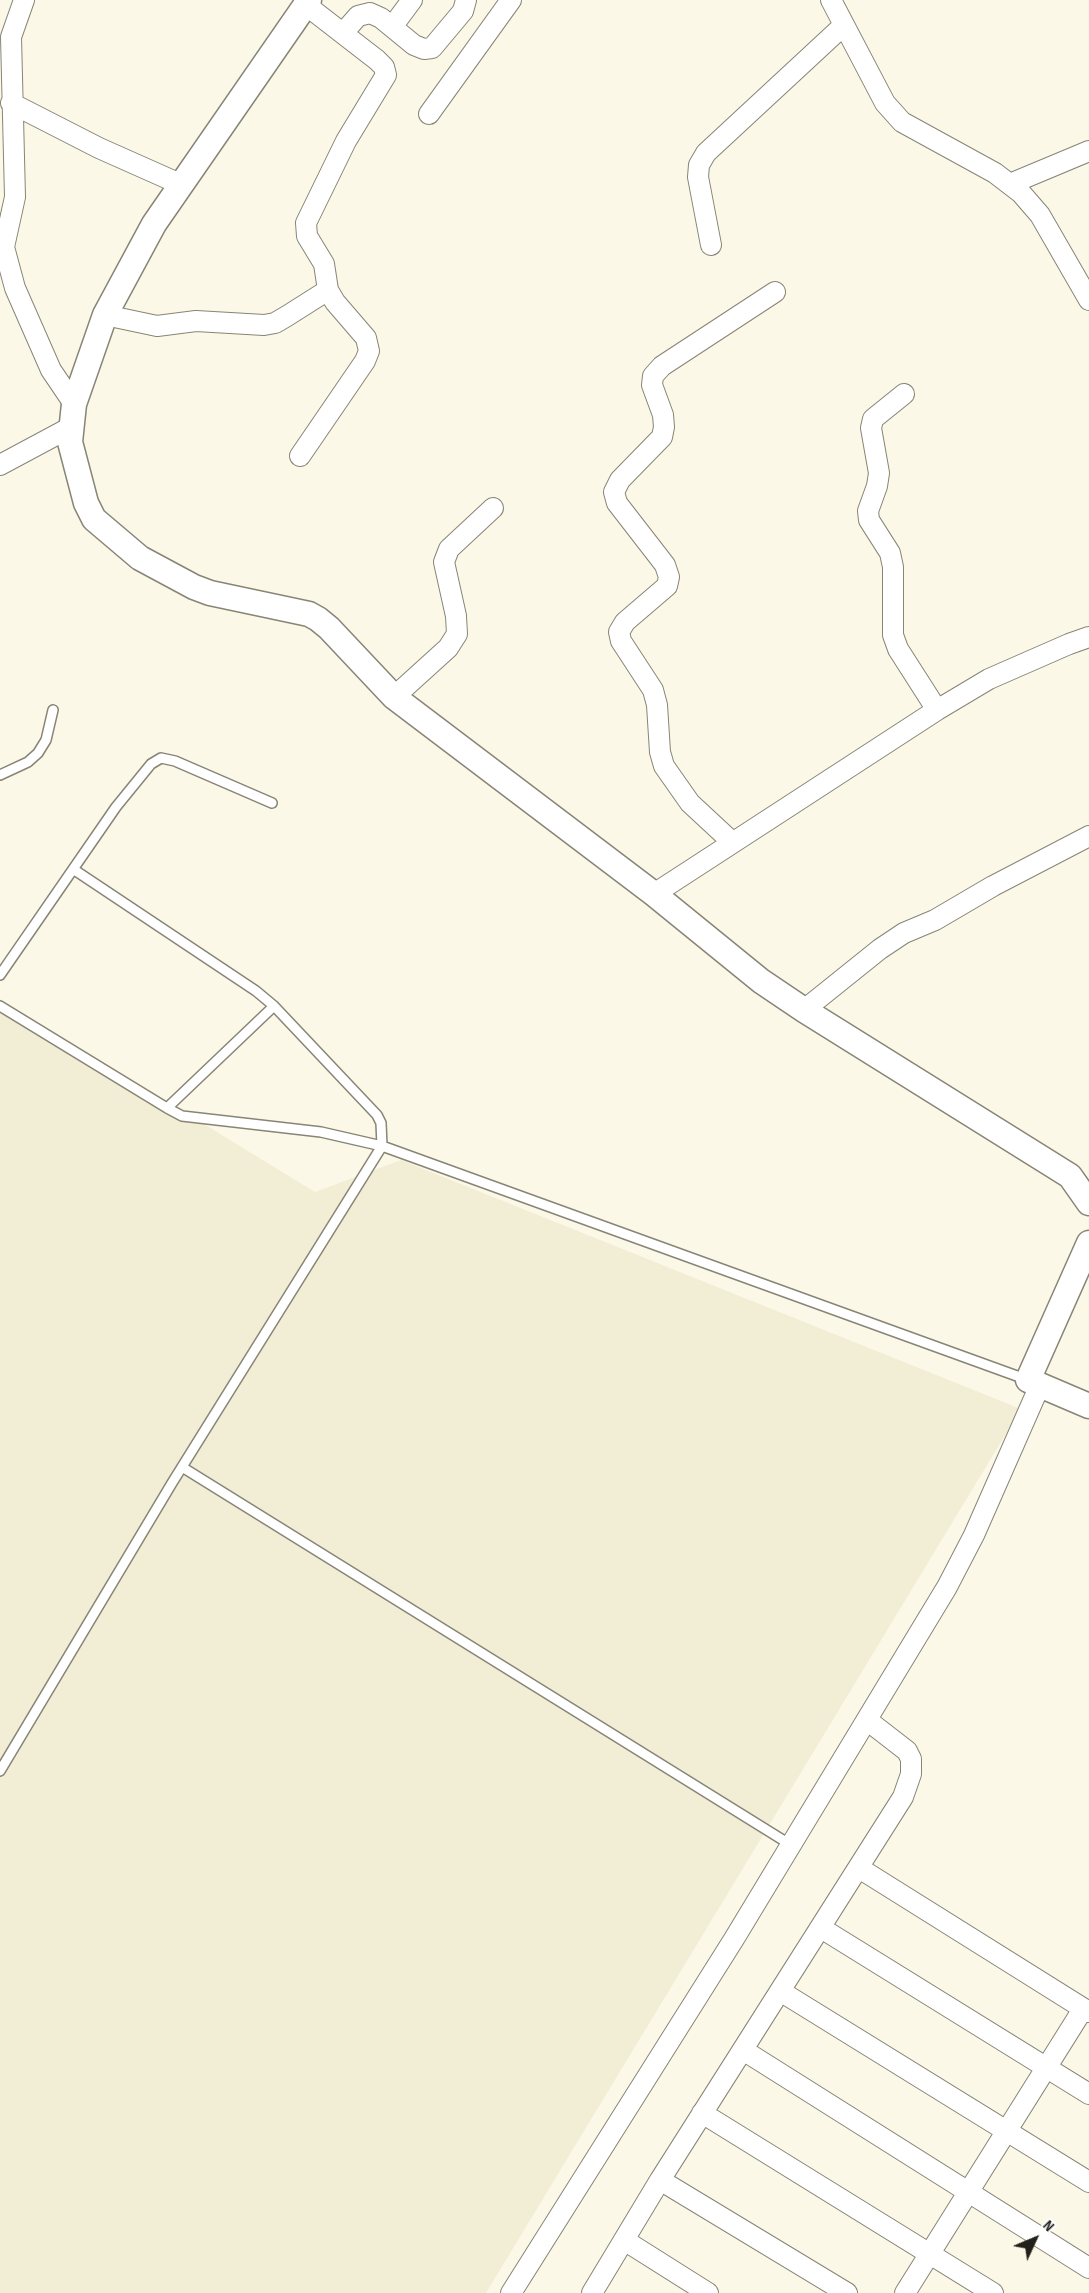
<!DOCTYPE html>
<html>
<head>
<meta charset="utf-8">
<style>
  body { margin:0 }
  #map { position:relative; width:1089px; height:2293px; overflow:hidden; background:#fcf8e8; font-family:"Sofia Sans Condensed",sans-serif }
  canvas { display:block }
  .north { position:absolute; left:1005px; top:2209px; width:60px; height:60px; -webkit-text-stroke:4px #fff; paint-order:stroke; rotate:46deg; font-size:16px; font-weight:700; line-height:24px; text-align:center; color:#21201a }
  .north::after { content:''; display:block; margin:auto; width:21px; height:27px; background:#21201a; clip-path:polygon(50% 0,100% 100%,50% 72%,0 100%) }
</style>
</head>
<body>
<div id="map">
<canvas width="1089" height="2293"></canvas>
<div class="north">N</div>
</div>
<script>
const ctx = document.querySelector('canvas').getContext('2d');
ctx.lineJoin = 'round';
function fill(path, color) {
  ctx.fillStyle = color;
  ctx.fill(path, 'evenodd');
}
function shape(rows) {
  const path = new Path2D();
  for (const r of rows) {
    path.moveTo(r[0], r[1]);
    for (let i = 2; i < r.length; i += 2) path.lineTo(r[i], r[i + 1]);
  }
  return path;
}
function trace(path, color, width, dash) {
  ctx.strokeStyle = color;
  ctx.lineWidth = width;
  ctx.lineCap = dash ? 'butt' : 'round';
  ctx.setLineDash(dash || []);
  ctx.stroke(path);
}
const built = shape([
  [0,999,315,1192,401,1160,1021,1409,486,2293,0,2293]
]);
const service = shape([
  [0,775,28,762,38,753,46,740,53,710],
  [0,975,116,807,151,764,161,758,175,761,272,803],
  [0,1006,167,1108,182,1116,321,1132,382,1146,1028,1380],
  [167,1108,274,1006],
  [182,1467,791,1845],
  [0,1771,172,1483,382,1146,381,1123,377,1115,274,1006,256,991,73,869]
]);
const minor = shape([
  [24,0,11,37,15,197,4,247,15,288,51,370,74,404],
  [831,0,885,103,902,122,995,173,1021,193,1040,215,1089,300],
  [392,27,412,0],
  [343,33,358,16,370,13,381,18,414,45,424,49,432,48,463,11,466,0],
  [11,103,99,148,180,184],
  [429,114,511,0],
  [1010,184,1089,151],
  [711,245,698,177,699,165,706,153,844,25],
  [105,315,157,326,196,321,264,325,275,323,287,316,328,290],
  [904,394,873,419,871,428,879,473,877,486,868,511,869,520,890,553,893,567,893,635,898,649,937,710],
  [300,456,365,361,369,351,366,338,335,302,328,290,324,264,307,236,306,223,346,141,386,75,384,67,377,60,306,5],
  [0,465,71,427],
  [394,697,448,648,457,634,456,616,444,562,449,549,493,508],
  [732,842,690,803,664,766,660,752,657,705,653,690,621,641,619,632,625,622,667,586,669,577,665,565,617,503,614,492,620,480,662,437,664,427,663,415,652,385,653,376,662,366,775,292],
  [654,894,937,710,989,679,1069,644,1089,637],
  [804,1010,880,949,904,933,935,920,993,886,1089,836],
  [859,1868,1089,2012],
  [821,1928,1089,2094],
  [780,1991,1089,2182],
  [743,2050,1089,2268],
  [702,2113,993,2293],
  [660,2180,847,2293],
  [624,2240,708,2293],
  [511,2293,734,1939,947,1587,974,1535,1040,1385],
  [592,2293,660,2180,903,1797,911,1774,911,1759,907,1751,867,1720],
  [905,2293,1083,2009]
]);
const tertiary = shape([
  [309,0,154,224,105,315,74,404,70,442,86,503,94,519,140,558,194,587,210,593,309,614,318,619,329,628,394,697,654,894,761,981,804,1010,1070,1176,1089,1203],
  [1089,1243,1028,1380,1089,1406]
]);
fill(built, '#f2edd5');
trace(service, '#888576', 12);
trace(minor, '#888576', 22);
trace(tertiary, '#888576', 27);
trace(service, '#fff', 9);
trace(minor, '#fff', 20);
trace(tertiary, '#fff', 24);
</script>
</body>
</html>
